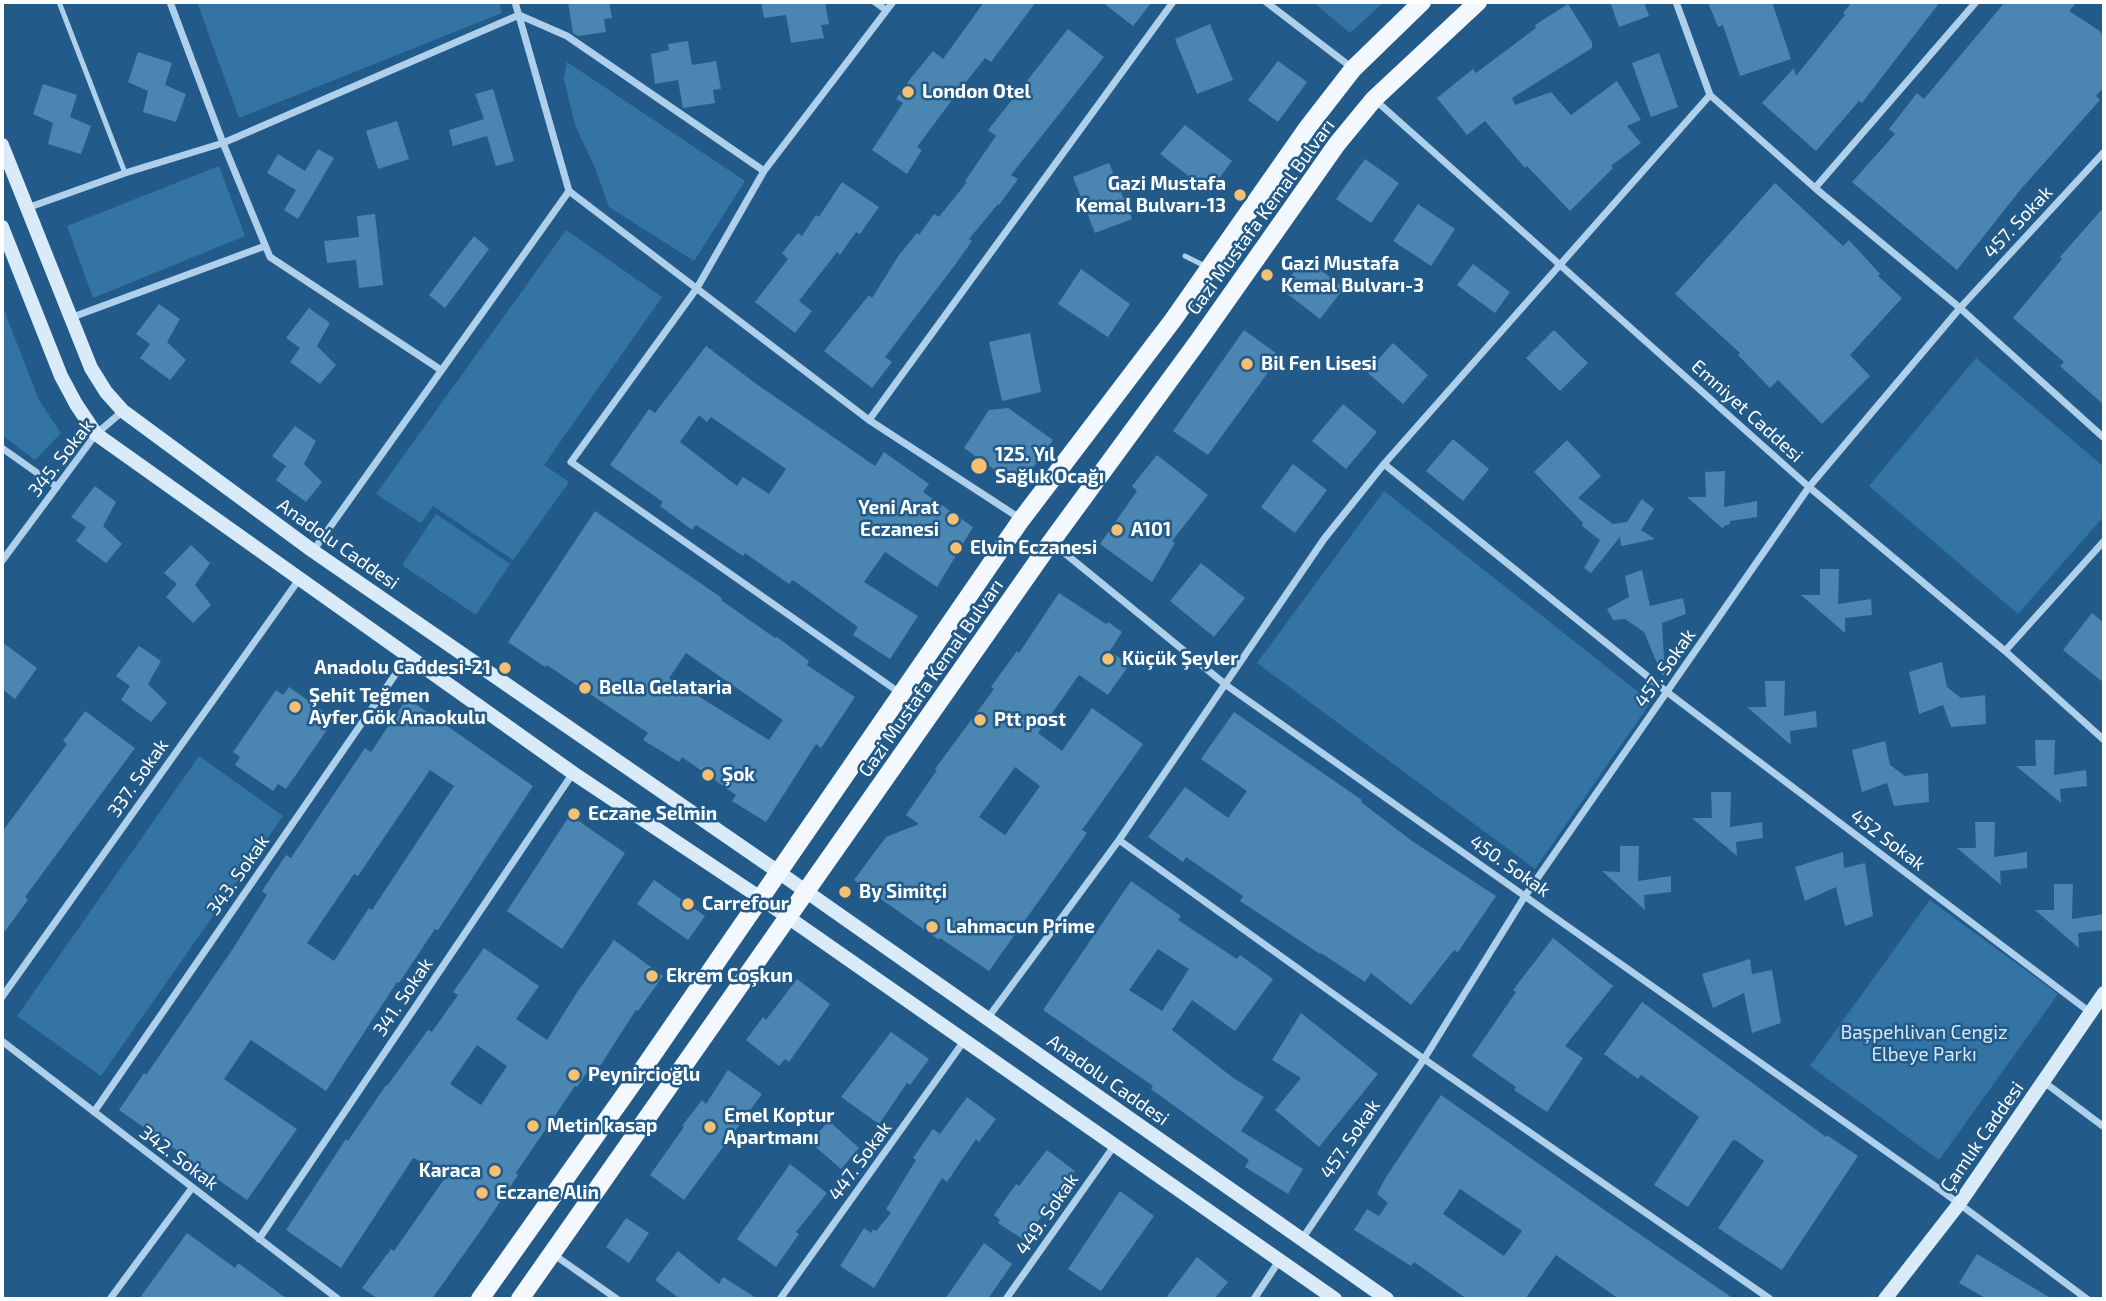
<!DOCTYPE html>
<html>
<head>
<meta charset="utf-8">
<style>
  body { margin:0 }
  #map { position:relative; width:2106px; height:1301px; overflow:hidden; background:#225b8a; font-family:"Exo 2",sans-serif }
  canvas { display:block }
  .frame { position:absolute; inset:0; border:4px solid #fff; pointer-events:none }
</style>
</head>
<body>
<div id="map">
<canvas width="2106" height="1301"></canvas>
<div class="frame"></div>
</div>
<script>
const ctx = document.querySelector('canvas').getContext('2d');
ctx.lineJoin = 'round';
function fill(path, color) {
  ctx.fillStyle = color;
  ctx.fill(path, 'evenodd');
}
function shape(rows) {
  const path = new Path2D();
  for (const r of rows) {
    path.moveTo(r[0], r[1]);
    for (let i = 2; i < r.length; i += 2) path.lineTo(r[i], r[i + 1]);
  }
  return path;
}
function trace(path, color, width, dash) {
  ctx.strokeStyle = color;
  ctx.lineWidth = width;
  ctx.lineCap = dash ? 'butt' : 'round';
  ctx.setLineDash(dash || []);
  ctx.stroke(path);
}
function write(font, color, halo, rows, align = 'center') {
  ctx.font = font + ' "Exo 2",sans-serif';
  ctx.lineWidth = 5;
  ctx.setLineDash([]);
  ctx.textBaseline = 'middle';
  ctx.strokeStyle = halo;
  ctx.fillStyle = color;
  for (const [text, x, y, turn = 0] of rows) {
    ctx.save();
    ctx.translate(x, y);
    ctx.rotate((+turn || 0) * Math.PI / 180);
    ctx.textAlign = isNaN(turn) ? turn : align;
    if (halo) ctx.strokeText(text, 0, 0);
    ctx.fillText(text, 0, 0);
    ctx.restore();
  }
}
const green = shape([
  [197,2,499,2,502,13,239,118],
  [1313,2,1384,2,1350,33],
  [567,62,745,181,694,261,609,207,596,170,575,125,564,79],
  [219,166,245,236,93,298,67,226],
  [566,230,662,297,544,465,569,482,513,560,433,506,421,523,376,494],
  [2,305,39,400,61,433,35,460,2,435],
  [1976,358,2104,467,2104,516,2018,614,1869,486],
  [1384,491,1651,702,1535,869,1257,663],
  [436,514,510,564,476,615,402,565],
  [199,756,283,816,101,1076,17,1016],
  [1930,900,2058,994,1939,1160,1810,1066]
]);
const building = shape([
  [568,2,609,2,612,18,604,19,606,32,578,36,573,33],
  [761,2,825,2,829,24,821,25,824,38,791,43,786,15,764,18],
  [984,2,1036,2,991,62,985,58,955,96,917,147,922,150,907,174,872,150,903,103,896,99,911,78,933,51,943,59],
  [1102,2,1152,2,1133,26],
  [1610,2,1644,2,1649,16,1619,27],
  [1708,2,1772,2,1791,59,1740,76,1723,25,1718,27],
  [1852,2,1940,2,1862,103,1859,101,1816,151,1762,103,1794,68,1796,76,1845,15,1843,13],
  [2005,2,2077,2,2069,11,2100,31,2104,39,2104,87,2096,96,2100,100,2021,189,1957,270,1852,182,1895,134,1889,129,1917,93,1924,99],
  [1568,4,1592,42,1592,48,1512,98,1515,105,1551,92,1571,115,1617,81,1641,120,1627,126,1641,143,1611,166,1613,168,1570,211,1527,166,1525,168,1485,121,1467,135,1437,98,1473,69,1476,73,1536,28,1535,25],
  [1210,24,1233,80,1197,94,1175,39],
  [1068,29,1104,57,1011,175,1018,179,999,205,998,204,969,239,972,241,955,265,885,357,892,362,872,388,824,351,869,295,872,298,899,255,917,233,919,235,934,214,939,217,967,182,965,181,996,136,988,130],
  [688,41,692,65,716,61,721,89,713,90,715,103,683,108,678,80,655,84,651,54,669,50,668,44],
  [138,52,172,63,165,85,186,94,176,122,143,112,148,91,128,82],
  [1659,53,1678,107,1651,117,1632,63],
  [1278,61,1307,82,1278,122,1248,100],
  [43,84,77,95,70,117,91,126,81,154,48,144,53,123,33,114],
  [493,89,514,161,496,166,487,136,453,146,449,130,484,119,475,94],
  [397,121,409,159,378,169,366,131],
  [1185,125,1232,161,1209,192,1160,154],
  [318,149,334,158,298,219,284,210,296,190,267,173,278,154,305,171],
  [1365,159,1399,183,1371,223,1336,199],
  [1109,163,1132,219,1095,233,1073,177],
  [842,182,879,207,860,234,856,232,840,255,837,252,799,301,812,311,795,333,755,302,788,259,782,253,798,233,802,236,816,215,819,217],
  [1775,183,1843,246,1849,240,1880,274,1878,276,1902,298,1850,355,1870,376,1822,424,1778,380,1770,388,1738,355,1740,353,1675,294],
  [1418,204,1455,229,1431,266,1393,241],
  [2104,207,2104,405,2060,366,2064,362,2013,318,2062,259,2060,257],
  [375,214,383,285,359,288,356,260,327,263,324,241,359,237,357,216],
  [474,236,489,249,445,308,429,295],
  [1305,258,1344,288,1320,319,1281,289],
  [1473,264,1510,292,1495,313,1457,285],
  [1081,269,1130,304,1108,337,1058,304],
  [159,304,180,319,167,342,186,360,170,380,140,358,150,344,136,334],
  [309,308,330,323,317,346,336,365,320,384,290,362,300,348,286,338],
  [1244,330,1280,356,1208,455,1173,431],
  [1554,330,1588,363,1560,391,1526,358],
  [1030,333,1041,392,1002,401,989,342],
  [1393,343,1428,375,1403,404,1367,372],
  [706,346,755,383,875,466,884,452,929,484,923,492,973,527,937,587,885,552,864,582,918,616,890,659,853,635,858,627,793,580,789,584,745,553,743,556,696,525,692,530,660,506,663,502,610,465,649,409,655,413],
  [699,415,707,422,711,417,786,469,769,494,743,477,737,486,680,442],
  [1343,404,1377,432,1346,469,1312,441],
  [1008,408,1053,440,1019,487,964,448,989,410],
  [295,426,316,441,304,464,322,482,306,502,276,480,286,466,272,456],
  [1453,439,1489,469,1463,501,1426,471],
  [1567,440,1601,476,1578,498,1613,524,1627,522,1642,499,1654,509,1641,530,1655,539,1621,546,1620,537,1591,573,1584,568,1600,540,1582,526,1583,523,1534,472],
  [1157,455,1208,495,1172,541,1175,543,1152,582,1100,544,1137,491,1132,486],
  [1293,464,1327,490,1295,533,1261,507],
  [1725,471,1724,507,1757,501,1757,517,1730,521,1730,524,1724,526,1723,529,1687,497,1706,497,1705,472],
  [95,486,116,502,103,526,122,544,106,563,76,541,86,527,71,517],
  [595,511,722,598,721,600,775,638,777,637,809,661,807,665,855,697,821,748,816,744,766,822,732,801,736,795,682,757,679,762,643,740,648,733,547,665,545,667,508,642],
  [686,653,783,720,769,740,669,678],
  [191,545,210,563,195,585,211,605,193,623,166,597,177,584,164,573],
  [1201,563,1245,598,1214,637,1170,601],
  [1820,569,1839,569,1838,604,1871,599,1872,615,1845,618,1845,633,1801,595,1820,595],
  [1642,570,1650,606,1683,598,1686,614,1662,623,1665,675,1662,675,1644,632,1625,619,1613,620,1607,609,1629,597,1625,576],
  [1059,593,1106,624,1108,622,1122,632,1110,651,1129,665,1108,695,1079,675,1038,733,1062,751,1092,708,1143,744,1082,830,1087,833,989,971,940,938,939,940,854,880,886,837,919,824,906,815,937,770,935,769,994,689,991,687,1017,651,1019,653],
  [1015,767,1040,786,1005,835,979,817],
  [2092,613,2104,623,2104,683,2063,650],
  [2,642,37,668,15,699,2,689],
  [139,646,161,661,148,684,167,703,151,722,121,700,130,686,116,676],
  [1942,662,1947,687,1961,698,1985,695,1986,724,1951,727,1943,705,1919,714,1909,672],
  [1765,681,1785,681,1784,716,1816,711,1817,727,1790,731,1791,745,1747,707,1766,707],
  [289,687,327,714,321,722,329,727,286,789,278,784,273,791,235,765,240,757,233,752,276,690,283,695],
  [407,698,533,786,450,912,438,930,435,929,399,983,397,982,326,1091,251,1040,250,1041,224,1079,297,1129,247,1200,119,1110,144,1073,146,1075,232,950,267,895,262,891,286,855,291,858,365,748,371,752],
  [430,770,454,786,372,910,369,908,334,961,307,943,354,874,358,876],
  [85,711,135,748,25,897,28,900,2,935,2,832,67,744,63,741],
  [1234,712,1362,800,1361,802,1412,841,1496,896,1458,952,1454,950,1411,1005,1371,973,1365,982,1321,953,1320,954,1240,901,1243,896,1186,857,1183,862,1148,837,1185,787,1228,818,1247,791,1201,759],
  [2035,740,2055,740,2054,775,2086,770,2087,786,2060,789,2061,803,2016,766,2036,766],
  [1885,741,1890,765,1905,776,1928,773,1929,802,1894,806,1887,783,1862,792,1852,750],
  [1711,792,1731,792,1730,827,1762,822,1763,838,1736,842,1737,856,1692,818,1712,818],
  [570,815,625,853,562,949,507,911],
  [1975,822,1995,822,1994,857,2027,852,2027,868,2000,871,2001,885,1957,848,1976,848],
  [1620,846,1639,846,1638,881,1671,876,1671,892,1644,895,1645,910,1602,871,1620,872],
  [1843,852,1844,868,1865,863,1873,916,1845,926,1836,887,1805,901,1795,867],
  [654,880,705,916,688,940,637,904],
  [1131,881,1181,916,1178,920,1237,959,1240,955,1273,979,1235,1031,1192,1000,1172,1030,1232,1077,1264,1097,1241,1131,1303,1169,1288,1194,1245,1167,1249,1160,1151,1089,1153,1086,1043,1010],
  [1158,949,1189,969,1162,1011,1129,990],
  [2054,884,2073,884,2072,919,2104,914,2104,930,2078,933,2079,948,2035,910,2054,910],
  [1553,938,1613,986,1565,1046,1583,1058,1547,1112,1514,1090,1516,1087,1472,1056,1516,992,1513,990],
  [614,940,663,976,638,1011,636,1010,598,1069,592,1065,577,1087,575,1086,516,1173,518,1175,481,1230,432,1299,378,1299,362,1288,391,1249,394,1251,445,1178,416,1159,413,1158,341,1268,286,1230,346,1139,348,1141,386,1085,387,1086,428,1030,432,1032,458,995,453,992,484,948,539,986,516,1019,547,1040,578,991],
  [477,1045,507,1066,481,1105,450,1084],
  [1750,959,1752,974,1772,970,1781,1023,1752,1033,1744,993,1713,1008,1702,974],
  [797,979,830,1004,789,1062,785,1059,779,1066,746,1040,763,1017,766,1020],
  [1642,1002,1826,1137,1827,1135,1858,1156,1782,1270,1718,1228,1764,1161,1737,1141,1733,1140,1688,1207,1654,1185,1699,1117,1641,1075,1638,1079,1604,1054],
  [1301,1013,1378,1074,1319,1147,1275,1110,1301,1078,1272,1060],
  [891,1032,929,1059,910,1085,907,1083,879,1124,841,1097],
  [728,1070,762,1094,684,1200,650,1175,684,1127,682,1126,702,1100,706,1104],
  [1441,1095,1603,1209,1734,1299,1619,1299,1556,1255,1525,1299,1467,1299,1414,1262,1411,1266,1354,1230,1367,1209,1379,1216,1388,1203,1377,1194,1386,1177],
  [1460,1189,1522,1231,1504,1256,1443,1214],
  [967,1097,996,1119,979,1142,976,1139,947,1182,942,1178,874,1288,840,1266,864,1228,871,1233,873,1229,876,1231,891,1213,886,1209,916,1160,913,1158,933,1129,940,1134],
  [829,1121,859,1148,841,1169,810,1142],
  [1047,1150,1075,1171,1024,1240,998,1223,1000,1220,994,1215,1016,1184,1019,1186],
  [790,1164,827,1193,796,1232,799,1234,776,1267,737,1239],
  [1120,1191,1154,1216,1101,1291,1068,1269],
  [626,1218,649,1233,629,1263,606,1247],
  [187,1233,235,1268,238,1263,287,1299,139,1299],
  [984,1243,1012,1264,988,1299,945,1299],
  [678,1251,719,1284,723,1277,758,1299,680,1299,655,1280],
  [1977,1254,2052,1299,1987,1299,1959,1283],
  [1197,1257,1228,1282,1214,1299,1165,1299]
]);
const lane = shape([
  [59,2,125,173],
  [1185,256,1207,267]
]);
const street = shape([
  [170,2,223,143,270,257,441,370],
  [515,2,569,191,869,420,1021,519],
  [875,2,886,10],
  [893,2,764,171,697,288,571,462,900,693],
  [1266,2,1351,67],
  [1676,2,1710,95,1815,188,1960,308,2104,438],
  [1374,99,1809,487,2005,651,2104,740],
  [1815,188,1976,2],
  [27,208,125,173,223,143,519,15,567,36,764,171],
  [70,318,265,246],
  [869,420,1173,2],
  [2,448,57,487],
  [1384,464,1667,692,2091,1013],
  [1051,542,1226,685,1942,1191,2087,1299],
  [313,551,569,191],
  [2,561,96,434,123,411],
  [2005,651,2104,541],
  [1119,840,1424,1059,1770,1299],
  [2,997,300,578],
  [987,1019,1119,840,1324,539,1384,464,1710,95],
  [2,1041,338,1299],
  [2044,1082,2104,1127],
  [94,1112,408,656],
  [259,1239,573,773],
  [1302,1239,1424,1059,1525,896,1809,487,1960,308,2104,152],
  [553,1254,617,1299],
  [110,1299,192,1188],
  [780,1299,964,1041],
  [1006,1299,1114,1146],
  [1254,1299,1279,1261]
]);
const secondary = shape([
  [2,145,91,368,106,392,123,411,313,551,777,871,1387,1299],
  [2,227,61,376,76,404,96,434,573,773,759,897,1335,1299],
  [1885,1299,1959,1204,2104,993]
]);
const primary = shape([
  [480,1299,645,1066,1021,520,1173,320,1308,127,1353,69,1422,2],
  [520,1299,1051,542,1199,340,1337,144,1374,99,1478,2]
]);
const markers = [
  [908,92,7,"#f7c070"],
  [1240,195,7,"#f7c070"],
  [1267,275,7,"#f7c070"],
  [1247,364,7,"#f7c070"],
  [979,466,9,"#f7c070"],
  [953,519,7,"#f7c070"],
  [1117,530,7,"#f7c070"],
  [956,548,7,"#f7c070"],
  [1108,659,7,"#f7c070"],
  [505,668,7,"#f7c070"],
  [585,688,7,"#f7c070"],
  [295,707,7,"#f7c070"],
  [980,720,7,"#f7c070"],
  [708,775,7,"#f7c070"],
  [574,814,7,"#f7c070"],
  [845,892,7,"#f7c070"],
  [688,904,7,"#f7c070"],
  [932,927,7,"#f7c070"],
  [652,976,7,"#f7c070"],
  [574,1075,7,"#f7c070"],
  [533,1126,7,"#f7c070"],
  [710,1127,7,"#f7c070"],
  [495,1171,7,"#f7c070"],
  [482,1193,7,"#f7c070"]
];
const poiNames = [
  ["London Otel",922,92],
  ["Gazi Mustafa",1226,184,"right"],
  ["Kemal Bulvarı-13",1226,206,"right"],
  ["Gazi Mustafa",1281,264],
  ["Kemal Bulvarı-3",1281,286],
  ["Bil Fen Lisesi",1261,364],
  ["125. Yıl",995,455],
  ["Sağlık Ocağı",995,477],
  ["Yeni Arat",939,508,"right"],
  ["Eczanesi",939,530,"right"],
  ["A101",1131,530],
  ["Elvin Eczanesi",970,548],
  ["Küçük Şeyler",1122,659],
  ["Anadolu Caddesi-21",491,668,"right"],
  ["Bella Gelataria",599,688],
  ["Şehit Teğmen",309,696],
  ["Ayfer Gök Anaokulu",309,718],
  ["Ptt post",994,720],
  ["Şok",722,775],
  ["Eczane Selmin",588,814],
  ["By Simitçi",859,892],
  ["Carrefour",702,904],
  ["Lahmacun Prime",946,927],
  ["Ekrem Coşkun",666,976],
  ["Peynircioğlu",588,1075],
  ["Emel Koptur",724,1116],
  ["Apartmanı",724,1138],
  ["Metin kasap",547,1126],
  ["Karaca",481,1171,"right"],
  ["Eczane Alin",496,1193]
];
const streetNames = [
  ["Gazi Mustafa Kemal Bulvarı",1261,217,-54],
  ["457. Sokak",2018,222,-47],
  ["Emniyet Caddesi",1747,411,42],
  ["345. Sokak",61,458,-52],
  ["Anadolu Caddesi",338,544,35],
  ["457. Sokak",1665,668,-55],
  ["Gazi Mustafa Kemal Bulvarı",931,678,-55],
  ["337. Sokak",138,778,-55],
  ["452 Sokak",1888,840,37],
  ["450. Sokak",1510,866,35],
  ["343. Sokak",238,875,-55],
  ["341. Sokak",403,997,-56],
  ["Anadolu Caddesi",1108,1080,35],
  ["Çamlık Caddesi",1982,1137,-55],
  ["457. Sokak",1350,1139,-56],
  ["342. Sokak",179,1158,37],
  ["447. Sokak",860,1161,-54],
  ["449. Sokak",1047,1214,-55]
];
const parkNames = [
  ["Başpehlivan Cengiz",1924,1033],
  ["Elbeye Parkı",1924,1055]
];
fill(green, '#3374a5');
fill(building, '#4b85b2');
trace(lane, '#aed0ea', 5);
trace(street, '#aed0ea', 7);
trace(secondary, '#d9eaf8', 14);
trace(primary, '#f2f8fe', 18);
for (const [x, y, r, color] of markers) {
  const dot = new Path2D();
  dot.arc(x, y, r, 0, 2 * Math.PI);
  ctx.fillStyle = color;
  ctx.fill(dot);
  trace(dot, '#225b8a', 2.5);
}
write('bold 19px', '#fff', '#225b8a', poiNames, 'left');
write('19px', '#fff', '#225b8a', streetNames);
write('19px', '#d3e8f8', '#225b8a', parkNames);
</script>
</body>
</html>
